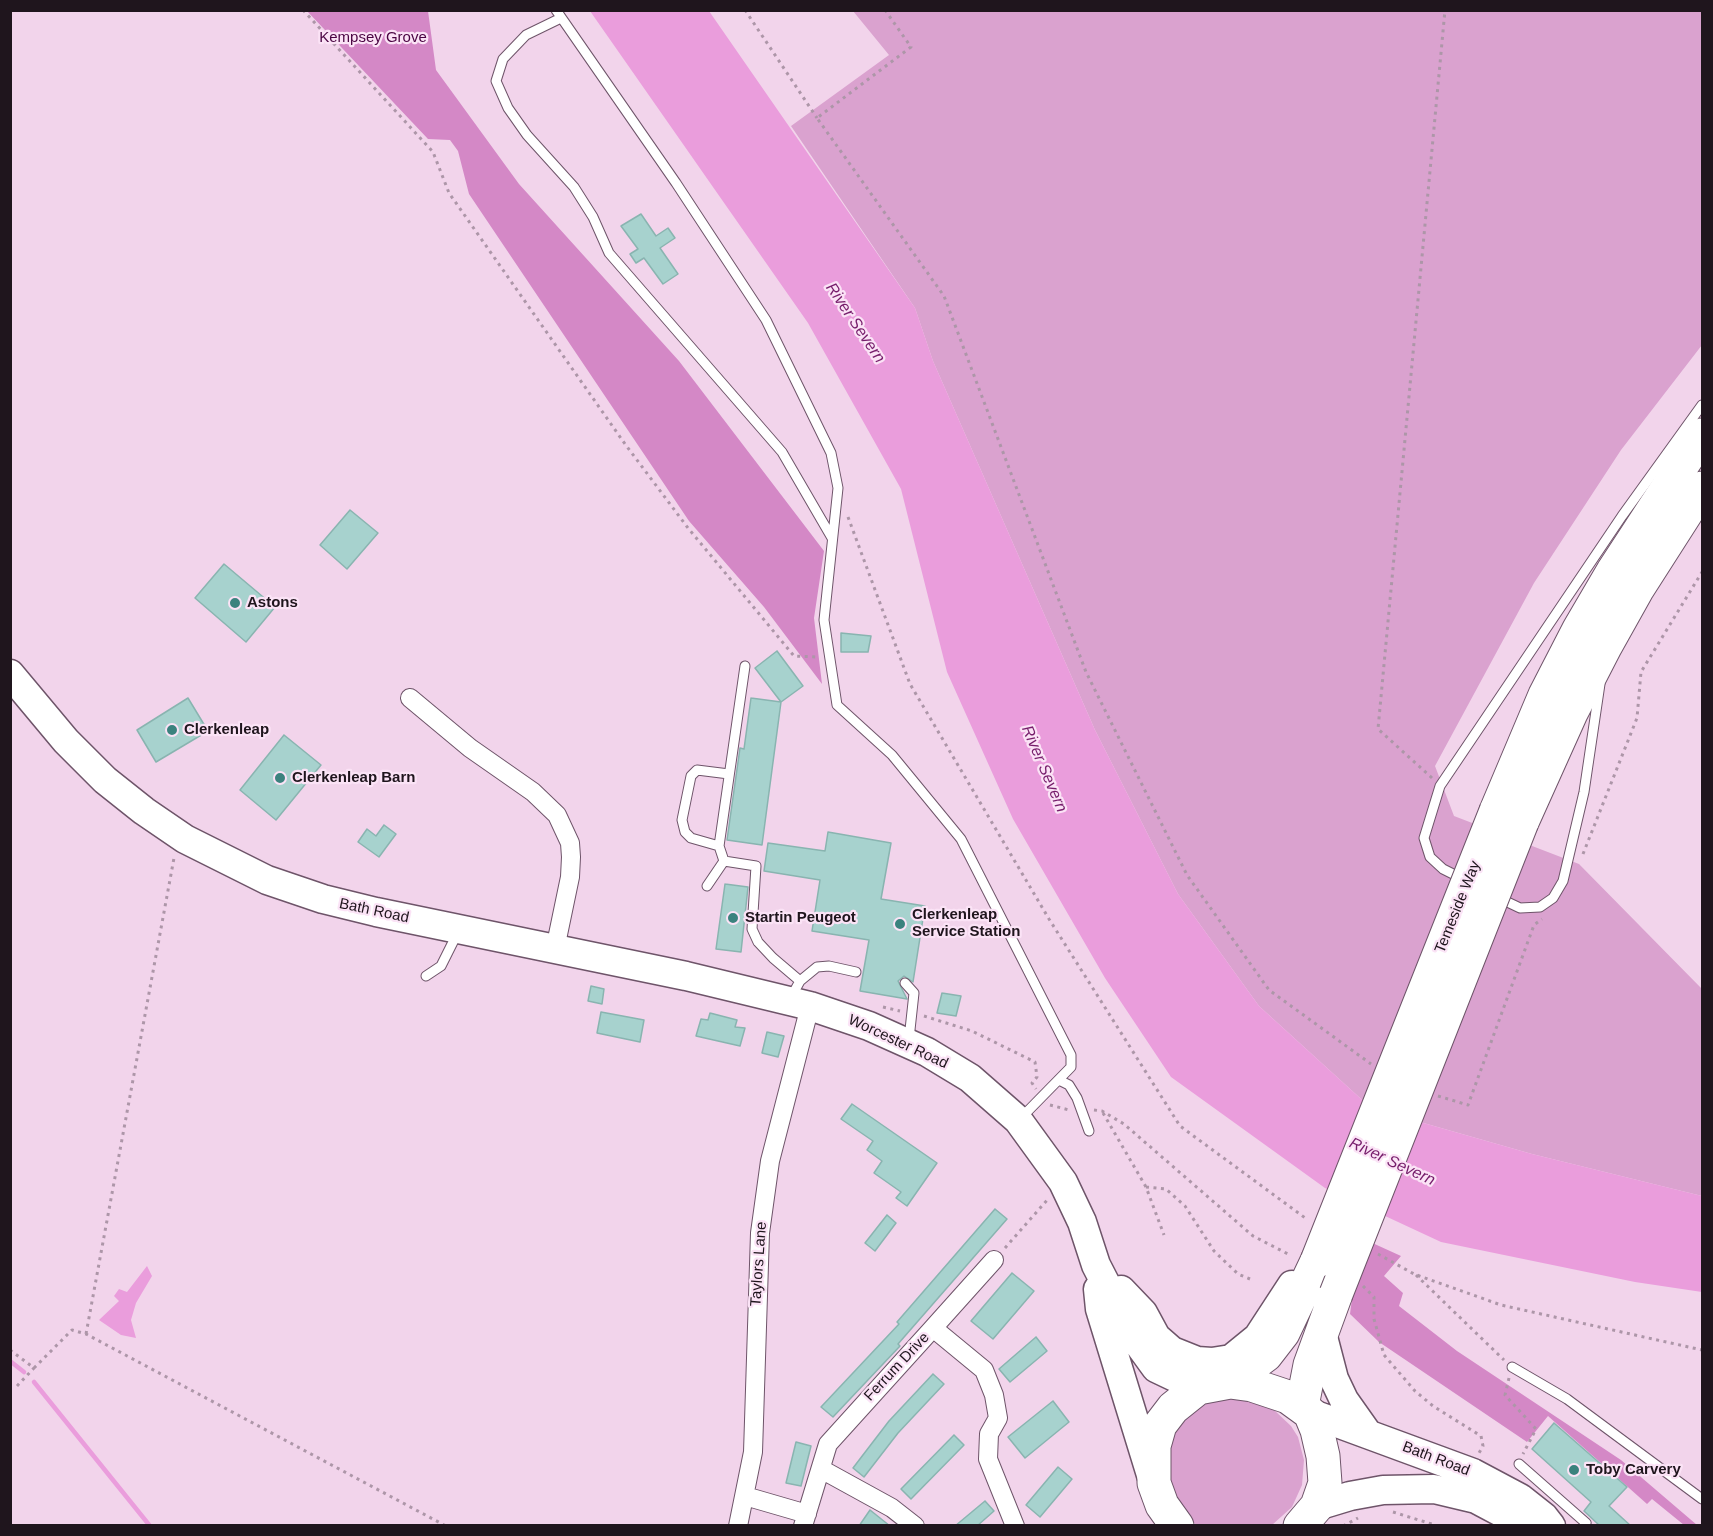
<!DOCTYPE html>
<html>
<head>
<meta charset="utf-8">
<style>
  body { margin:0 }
  #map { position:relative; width:1713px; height:1536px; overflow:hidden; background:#f2d4eb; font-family:Arial,sans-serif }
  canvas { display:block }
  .frame { position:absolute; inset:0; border:12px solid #1f151d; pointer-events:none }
</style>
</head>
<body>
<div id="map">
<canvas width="1713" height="1536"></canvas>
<div class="frame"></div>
</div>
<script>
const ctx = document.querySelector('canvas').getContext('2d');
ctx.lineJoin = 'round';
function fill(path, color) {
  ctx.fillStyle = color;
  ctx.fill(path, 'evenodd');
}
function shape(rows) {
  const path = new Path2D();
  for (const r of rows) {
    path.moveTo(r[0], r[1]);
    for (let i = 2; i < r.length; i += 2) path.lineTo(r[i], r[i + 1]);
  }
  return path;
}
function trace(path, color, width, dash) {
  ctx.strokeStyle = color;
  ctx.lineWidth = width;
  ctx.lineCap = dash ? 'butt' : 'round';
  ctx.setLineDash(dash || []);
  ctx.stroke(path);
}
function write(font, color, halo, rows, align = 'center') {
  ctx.font = font + ' Arial,sans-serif';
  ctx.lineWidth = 4.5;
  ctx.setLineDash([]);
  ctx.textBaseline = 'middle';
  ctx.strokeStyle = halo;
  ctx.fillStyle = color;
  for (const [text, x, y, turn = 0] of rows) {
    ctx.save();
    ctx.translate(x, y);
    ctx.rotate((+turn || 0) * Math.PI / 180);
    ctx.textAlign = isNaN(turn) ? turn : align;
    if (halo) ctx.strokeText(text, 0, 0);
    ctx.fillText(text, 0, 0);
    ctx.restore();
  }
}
const green = shape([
  [853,11,1702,11,1702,345,1621,450,1534,583,1435,766,1454,816,1579,864,1702,989,1702,1196,1532,1154,1371,1108,1259,1006,1178,894,1095,730,933,361,915,308,791,126,889,55],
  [1238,1397,1273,1409,1291,1426,1298,1437,1304,1460,1302,1485,1292,1507,1272,1525,1198,1526,1189,1519,1173,1498,1166,1459,1174,1435,1190,1414,1200,1407,1212,1401]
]);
const forest = shape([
  [307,11,428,11,436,70,519,184,679,361,824,551,814,618,822,684,764,607,689,521,469,194,458,151,450,140,428,139],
  [1368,1241,1401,1256,1384,1276,1403,1293,1399,1306,1457,1351,1621,1460,1697,1525,1684,1525,1652,1499,1647,1504,1548,1416,1527,1442,1379,1342,1350,1314,1353,1291]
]);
const water = shape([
  [590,11,709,11,915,308,933,361,1095,730,1178,894,1259,1006,1371,1108,1532,1154,1702,1196,1702,1292,1635,1282,1441,1242,1325,1188,1171,1077,1105,978,1013,819,947,672,901,489,808,323],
  [147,1266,152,1276,136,1303,131,1320,136,1338,121,1335,99,1320,119,1301,114,1296,119,1289,127,1292]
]);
const stream = shape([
  [10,1361,24,1372],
  [34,1382,150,1526]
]);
const building = shape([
  [641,214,656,236,668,228,675,238,660,248,678,274,663,284,644,258,636,263,630,254,638,249,621,226,641,214],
  [350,510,378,533,347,569,320,545,350,510],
  [224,564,275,607,246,642,195,598,224,564],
  [841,633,871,636,868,652,841,652,841,633],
  [777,651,803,686,781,702,755,668,777,651],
  [188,698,208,731,156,762,137,730,188,698],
  [751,698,781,702,762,845,727,840,740,748,744,749,751,698],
  [284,735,321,765,276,820,240,790,284,735],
  [384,825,396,834,379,857,358,842,367,829,376,836,384,825],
  [828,832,891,843,881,899,925,906,913,982,904,976,898,981,907,999,860,991,869,940,812,931,820,880,764,871,768,843,825,851,828,832],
  [725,884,748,887,741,952,716,949,725,884],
  [591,986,604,989,602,1004,588,1001,591,986],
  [942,993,961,996,956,1016,937,1013,942,993],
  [601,1012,644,1020,640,1042,597,1033,601,1012],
  [710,1013,737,1020,735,1027,745,1028,740,1046,696,1036,701,1019,708,1020,710,1013],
  [767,1032,784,1036,778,1057,762,1053,767,1032],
  [852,1104,937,1163,907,1206,896,1198,901,1192,874,1173,882,1161,867,1150,873,1141,841,1119,852,1104],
  [995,1209,1007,1219,898,1344,900,1346,833,1417,821,1407,899,1324,897,1322,995,1209],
  [887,1215,896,1223,875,1251,865,1243,887,1215],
  [1012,1273,1034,1291,993,1339,971,1321,1012,1273],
  [1036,1337,1047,1351,1010,1382,999,1369,1036,1337],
  [933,1374,944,1384,898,1433,864,1477,853,1468,889,1421,933,1374],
  [1053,1401,1069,1422,1025,1458,1008,1437,1053,1401],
  [1554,1423,1627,1487,1609,1506,1631,1526,1600,1526,1584,1511,1591,1502,1532,1449,1554,1423],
  [954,1435,964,1445,911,1499,901,1489,954,1435],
  [796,1442,811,1446,801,1486,786,1483,796,1442],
  [1058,1467,1072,1479,1040,1517,1026,1505,1058,1467],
  [985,1501,994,1511,977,1526,955,1526,985,1501],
  [870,1510,890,1526,859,1526,870,1510]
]);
const path = shape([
  [303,10,433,152,449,193,625,444,688,528,794,656,818,657],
  [745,10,817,118],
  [885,10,911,47,817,118,944,296,1086,672,1187,875,1269,990,1371,1064],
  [848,517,910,684,1049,919,1180,1126,1308,1220],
  [1432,778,1378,729,1445,10],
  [1583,854,1637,718,1641,672,1702,572],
  [883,1007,900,1011],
  [924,1016,972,1031,1035,1062,1037,1077,1032,1083,1036,1089],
  [1438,1096,1468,1105,1534,925,1542,919],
  [1050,1105,1069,1110],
  [1094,1110,1102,1111,1124,1124,1253,1236,1290,1255],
  [1103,1113,1146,1187,1164,1235],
  [1146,1187,1166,1189,1185,1206,1214,1251,1238,1274,1250,1279],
  [1005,1248,1048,1199],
  [1378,1254,1414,1274,1501,1305,1702,1350],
  [1416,1275,1504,1360],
  [1363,1286,1374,1297,1374,1319,1384,1355,1415,1391,1433,1406,1481,1436,1483,1446,1479,1453],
  [86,1334,174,858],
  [10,1350,34,1368,72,1330,86,1334,446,1526],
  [1509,1378,1505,1395,1536,1429,1523,1454],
  [17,1386,34,1368],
  [1393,1512,1438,1526],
  [1343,1526,1358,1518]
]);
const lane = shape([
  [556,10,676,183,766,320,831,453,838,488,824,620,837,705,892,755,961,839,1071,1055,1071,1067,1020,1119],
  [561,18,526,35,503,59,496,81,508,108,527,135,574,187,593,217,609,253,782,452,832,538],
  [745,666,719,846,724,861,756,866,752,929,758,942,773,958,800,981],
  [719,846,691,838,685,832,682,820,691,776,697,770,729,774],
  [1463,879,1443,869,1430,857,1424,838,1440,786,1622,516,1702,405],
  [707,886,724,861],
  [1499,898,1520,908,1540,907,1553,898,1563,881,1584,792,1600,684],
  [426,976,441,966,457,934],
  [905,983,914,993,909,1039],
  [790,999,800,981,817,967,829,966,856,972],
  [1059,1080,1069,1085,1077,1098,1089,1131],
  [1512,1367,1567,1399,1702,1499],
  [1519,1464,1586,1523,1584,1526]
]);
const street = shape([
  [410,698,470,748,533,792,557,815,570,843,571,857,570,877,555,949],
  [933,1328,994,1260],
  [821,1469,892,1508,915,1526],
  [745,1496,807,1514],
  [738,1526,753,1452,760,1233,770,1161,810,1006],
  [803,1526,828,1444,933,1328,984,1370,994,1395,998,1418,989,1434,988,1459,1015,1526]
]);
const primary = shape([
  [10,674,66,741,105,780,144,811,185,839,267,880,323,899,376,912,686,976,810,1006,869,1026,927,1052,970,1078,1018,1120,1063,1182,1082,1222,1096,1265,1132,1335,1156,1368,1198,1388],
  [1098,1289,1100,1309,1151,1475],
  [1121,1290,1143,1313,1156,1337,1172,1351,1197,1361,1212,1362,1231,1359,1258,1337,1292,1285],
  [1322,1333,1334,1379,1344,1400,1368,1434],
  [1310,1413,1473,1473,1520,1498,1544,1517,1551,1526],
  [1317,1506,1350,1496,1383,1490,1434,1489,1476,1499,1527,1526]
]);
const highway = shape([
  [1496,811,1545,695,1579,629,1613,571,1702,435],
  [1522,822,1571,713,1605,647,1638,588,1702,488],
  [1230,1382,1266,1355,1283,1333,1317,1261],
  [1302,1406,1310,1365,1336,1294],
  [1177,1526,1162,1505,1154,1483,1154,1446,1160,1425,1173,1408,1198,1388,1230,1382,1252,1385,1288,1397,1310,1413,1317,1430,1323,1456,1325,1483,1317,1506,1300,1526]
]);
const highwayBridge = shape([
  [1317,1261,1496,811],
  [1336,1294,1522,822]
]);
const markers = [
  [235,603,6,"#3b827e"],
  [172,730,6,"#3b827e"],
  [280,778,6,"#3b827e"],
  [733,918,6,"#3b827e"],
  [900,924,6,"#3b827e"],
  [1574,1470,6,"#3b827e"]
];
const parkNames = [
  ["Kempsey Grove",373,38]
];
const poiNames = [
  ["Astons",247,603],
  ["Clerkenleap",184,730],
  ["Clerkenleap Barn",292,778],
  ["Clerkenleap",912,915],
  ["Service Station",912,932],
  ["Startin Peugeot",745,918],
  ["Toby Carvery",1586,1470]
];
const streetNames = [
  ["Temeside Way",1458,907,-68],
  ["Bath Road",374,911,12],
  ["Worcester Road",898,1042,25],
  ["Taylors Lane",759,1264,-86],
  ["Ferrum Drive",897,1367,-47],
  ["Bath Road",1436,1459,21]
];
const waterNames = [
  ["River Severn",855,323,56],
  ["River Severn",1044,769,67],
  ["River Severn",1392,1162,25]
];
fill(green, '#daa2cf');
fill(forest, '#d488c6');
fill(water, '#ea9ddc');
trace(stream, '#ea9ddc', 4.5);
fill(building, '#a7d2ce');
trace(building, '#89b4b0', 1.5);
trace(lane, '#6e5469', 11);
trace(street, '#6e5469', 20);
trace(primary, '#6e5469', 31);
trace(highway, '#6e5469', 35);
trace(path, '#ad96a8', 3, [3, 4.5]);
trace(lane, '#fff', 9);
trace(street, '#fff', 18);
trace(primary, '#fff', 28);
trace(highway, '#fff', 33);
trace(highwayBridge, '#6e5469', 35, []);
trace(highwayBridge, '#fff', 33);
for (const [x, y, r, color] of markers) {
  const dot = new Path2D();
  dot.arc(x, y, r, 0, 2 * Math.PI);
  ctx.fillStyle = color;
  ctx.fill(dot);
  trace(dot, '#fbe3f6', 2);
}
write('15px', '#4a0442', '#fbe3f6', parkNames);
write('bold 15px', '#1f151d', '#fbe3f6', poiNames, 'left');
write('15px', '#1f151d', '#fbe3f6', streetNames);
write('italic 16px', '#761d6b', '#fbe3f6', waterNames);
</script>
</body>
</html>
